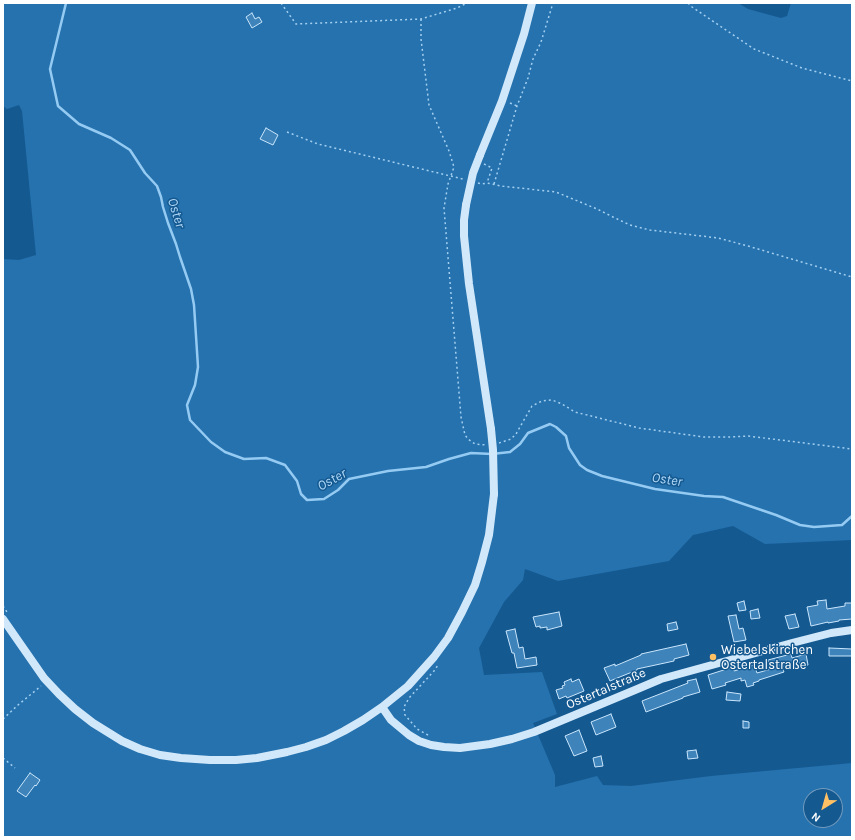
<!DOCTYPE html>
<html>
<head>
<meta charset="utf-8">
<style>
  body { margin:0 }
  #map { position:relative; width:855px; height:840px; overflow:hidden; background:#155991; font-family:Karla,sans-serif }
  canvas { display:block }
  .frame { position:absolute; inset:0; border:4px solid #fff; pointer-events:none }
  .north { position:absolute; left:803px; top:788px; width:40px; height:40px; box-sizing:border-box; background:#155991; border:1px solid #739bbd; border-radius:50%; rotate:217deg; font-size:11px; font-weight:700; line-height:16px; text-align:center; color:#fff }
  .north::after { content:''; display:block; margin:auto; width:14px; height:18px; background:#ffc163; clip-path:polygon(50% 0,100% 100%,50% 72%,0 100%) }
</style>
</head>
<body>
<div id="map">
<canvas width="855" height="840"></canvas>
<div class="frame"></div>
<div class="north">N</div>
</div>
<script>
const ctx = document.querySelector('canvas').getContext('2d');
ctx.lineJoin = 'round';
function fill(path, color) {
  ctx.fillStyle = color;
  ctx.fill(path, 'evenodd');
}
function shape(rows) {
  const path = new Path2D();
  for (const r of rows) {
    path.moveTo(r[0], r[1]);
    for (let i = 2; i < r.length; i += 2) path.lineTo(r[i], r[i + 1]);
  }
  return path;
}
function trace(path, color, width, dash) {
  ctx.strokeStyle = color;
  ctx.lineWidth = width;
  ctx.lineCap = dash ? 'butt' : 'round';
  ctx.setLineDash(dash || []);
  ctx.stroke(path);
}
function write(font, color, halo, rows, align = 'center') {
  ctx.font = font + ' Karla,sans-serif';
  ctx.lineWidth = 3;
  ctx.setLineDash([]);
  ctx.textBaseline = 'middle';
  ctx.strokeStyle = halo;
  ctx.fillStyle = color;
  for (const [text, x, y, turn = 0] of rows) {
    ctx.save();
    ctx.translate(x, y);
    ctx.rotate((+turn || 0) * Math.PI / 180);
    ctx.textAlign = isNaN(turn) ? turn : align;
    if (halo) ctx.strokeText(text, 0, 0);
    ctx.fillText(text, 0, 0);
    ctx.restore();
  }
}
const green = shape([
  [3,3,738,3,748,9,781,18,787,16,791,3,852,3,852,540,765,544,733,526,693,535,669,561,558,581,525,569,523,580,504,602,479,648,484,675,542,672,557,714,533,723,555,775,555,787,597,776,603,785,631,786,711,776,852,763,852,837,3,837,3,259,19,260,36,255,22,111,19,105,7,109,3,106],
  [811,796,835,796,835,820,811,820]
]);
const stream = shape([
  [66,3,50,69,58,106,79,124,111,138,130,150,145,173,157,186,161,197,163,207,168,223,176,244,180,257,191,289,194,305,198,367,195,385,187,405,190,420,211,442,225,452,244,459,266,458,285,465,297,481,301,494,307,500,324,499,338,490,349,479,388,471,426,467,449,459,471,453,492,454,510,452,520,444,528,433,550,424,556,427,566,436,569,448,580,465,587,470,602,476,655,489,704,496,723,497,776,515,800,525,814,527,842,525,852,516]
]);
const building = shape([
  [252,13,255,19,259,17,262,22,252,28,246,17,252,13],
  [266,128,278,135,273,145,260,139,266,128],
  [826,600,827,609,845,606,845,603,852,603,852,619,839,620,839,621,828,623,828,622,811,626,807,607,818,605,817,601,826,600],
  [744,601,746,610,739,611,737,603,744,601],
  [758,609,760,618,751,619,750,611,758,609],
  [559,612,562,626,547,630,547,627,540,628,540,626,536,627,533,617,559,612],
  [795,614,799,627,789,629,785,616,795,614],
  [736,615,739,629,743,628,746,640,734,642,728,616,736,615],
  [676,622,678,629,668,631,667,624,676,622],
  [515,629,519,648,523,647,525,659,536,657,537,665,517,668,514,653,512,653,506,631,515,629],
  [686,644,689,655,674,659,674,661,637,669,637,670,610,681,604,668,615,664,615,666,641,655,641,654,686,644],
  [829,648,852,649,852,656,829,656,829,648],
  [791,654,792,658,806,654,808,665,800,667,799,662,782,667,784,672,759,680,759,681,753,683,754,685,747,687,745,680,741,681,741,678,725,683,726,685,712,689,708,675,733,667,734,671,754,665,757,673,771,669,768,660,791,654],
  [571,679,572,682,579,679,584,691,567,698,566,696,559,699,556,690,563,688,562,686,565,685,564,682,571,679],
  [696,679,700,692,683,697,683,698,646,712,642,701,688,683,687,681,696,679],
  [727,692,741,694,740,701,726,700,727,692],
  [611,714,616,727,596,735,591,722,611,714],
  [743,721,749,722,749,728,743,728,743,721],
  [579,730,587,751,574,756,565,736,579,730],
  [696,750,698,758,688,759,687,751,696,750],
  [601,756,603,766,595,767,593,758,601,756],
  [30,773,40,780,36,786,35,785,26,797,17,791,30,773]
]);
const path = shape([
  [281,3,296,24,421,19,457,8,467,3],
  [688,3,692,7,754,49,802,68,852,81],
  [421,19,421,39,429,105,449,151,454,167,448,184,444,208,461,417,465,435,468,439,475,444,486,445],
  [510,103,517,106],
  [287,132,318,144,463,179],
  [484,164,492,168,487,183],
  [478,183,482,184,487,183,501,186,556,192,597,209,613,217,630,225,650,230,718,238,748,246,852,277],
  [494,184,517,106,528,78,533,59,541,42,553,3],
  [499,443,511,439,516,434,532,406,542,401,552,400,562,404,575,412,639,428,704,437,730,437,748,436,852,449],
  [3,606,7,612],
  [3,719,18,705,41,686],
  [428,735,417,729,405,715,404,707,409,698,434,671,438,665],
  [3,758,15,768]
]);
const secondary = shape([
  [480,155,502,101,524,34,532,3],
  [466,205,464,220,464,236,469,284,491,429],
  [3,619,44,678,59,694,75,709,93,723,122,741,140,749,160,755,181,758,210,760,236,760,257,758,287,752,306,747,326,740,344,731,363,720,382,707,408,686,434,657,448,638,462,612,475,585,482,562,489,535,494,494],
  [382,707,391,720,409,735,419,741,431,745,444,747,460,748,490,744,512,739,534,732,635,690,661,679,792,643,831,633,852,630]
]);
const secondaryBridge = shape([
  [466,205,473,173,480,155],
  [491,429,493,450,494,494]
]);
const markers = [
  [713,657,4,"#ffc163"]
];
const poiNames = [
  ["Wiebelskirchen",721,650],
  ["Ostertalstraße",721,665]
];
const streetNames = [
  ["Ostertalstraße",606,689,-23]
];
const waterNames = [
  ["Oster",176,213,73],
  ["Oster",332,480,-29],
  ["Oster",667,480,9]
];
fill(green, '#2572ae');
trace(stream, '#95cbf3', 2.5);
fill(building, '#3e83b9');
trace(building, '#cae6fc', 1);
trace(path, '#a3cff1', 1.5, [2, 3]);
trace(secondary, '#d1e8fb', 8);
trace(secondaryBridge, '#d1e8fb', 8);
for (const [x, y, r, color] of markers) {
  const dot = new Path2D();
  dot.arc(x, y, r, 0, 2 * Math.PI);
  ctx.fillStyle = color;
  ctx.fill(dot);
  trace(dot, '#155991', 1.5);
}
write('13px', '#fff', '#155991', poiNames, 'left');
write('13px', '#fff', '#155991', streetNames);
write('italic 14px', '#afd8f8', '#155991', waterNames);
</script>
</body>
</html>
